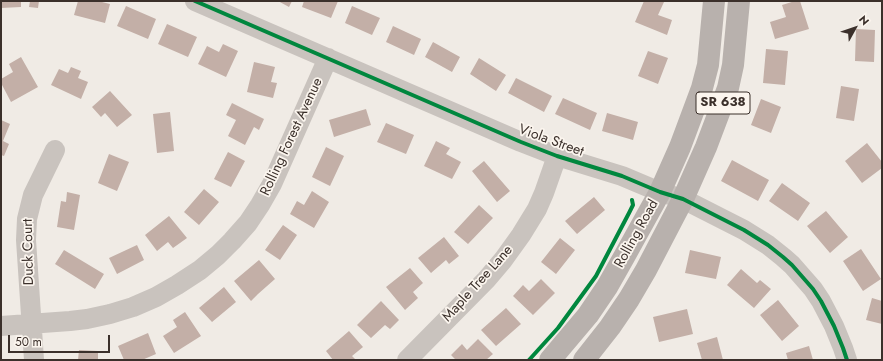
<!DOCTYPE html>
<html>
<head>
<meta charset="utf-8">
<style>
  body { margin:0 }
  #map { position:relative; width:883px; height:361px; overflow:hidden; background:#f0ebe5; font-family:Jost,sans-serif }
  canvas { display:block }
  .frame { position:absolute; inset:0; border:2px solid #3b302b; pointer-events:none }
  .north { position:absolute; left:835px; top:8px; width:40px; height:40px; -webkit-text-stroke:3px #fbf5ee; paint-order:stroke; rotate:50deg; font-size:11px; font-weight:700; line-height:16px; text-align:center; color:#3b302b }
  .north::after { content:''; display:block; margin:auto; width:14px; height:18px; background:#3b302b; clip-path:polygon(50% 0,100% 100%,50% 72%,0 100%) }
  .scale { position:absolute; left:8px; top:335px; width:102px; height:18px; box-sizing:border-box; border:2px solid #3b302b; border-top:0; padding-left:5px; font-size:12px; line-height:14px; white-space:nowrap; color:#3b302b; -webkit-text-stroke:3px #fbf5ee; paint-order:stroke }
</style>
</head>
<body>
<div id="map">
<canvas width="883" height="361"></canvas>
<div class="frame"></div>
<div class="north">N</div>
<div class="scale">50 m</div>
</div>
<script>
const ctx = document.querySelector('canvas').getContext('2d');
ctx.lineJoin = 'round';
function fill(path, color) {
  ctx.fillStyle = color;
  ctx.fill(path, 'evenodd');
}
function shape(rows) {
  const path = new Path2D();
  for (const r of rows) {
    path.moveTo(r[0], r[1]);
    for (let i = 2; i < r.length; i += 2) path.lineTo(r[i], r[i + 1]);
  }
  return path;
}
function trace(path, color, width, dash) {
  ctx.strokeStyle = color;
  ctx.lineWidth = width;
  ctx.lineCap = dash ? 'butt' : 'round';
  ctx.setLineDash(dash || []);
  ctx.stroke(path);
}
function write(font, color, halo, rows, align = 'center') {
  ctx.font = font + ' Jost,sans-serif';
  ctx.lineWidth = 3.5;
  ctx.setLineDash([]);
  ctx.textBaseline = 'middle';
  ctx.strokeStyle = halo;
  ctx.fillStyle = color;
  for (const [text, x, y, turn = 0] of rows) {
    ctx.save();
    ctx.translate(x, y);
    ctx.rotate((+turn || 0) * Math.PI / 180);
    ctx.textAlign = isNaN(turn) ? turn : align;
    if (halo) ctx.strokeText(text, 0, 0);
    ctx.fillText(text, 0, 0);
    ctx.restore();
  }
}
const building = shape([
  [1,1,21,1,21,7,1,8],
  [30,1,39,1,38,8,29,7],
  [78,1,98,1,110,4,105,23,74,15],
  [278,1,292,1,289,7],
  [304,1,338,1,331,18,302,7],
  [644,1,664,2,658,15,672,20,667,35,635,22],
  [795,1,800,1,809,29,775,39,770,22,786,17,782,5],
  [126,6,156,19,148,39,117,26],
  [352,6,380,18,372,35,345,23],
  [167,24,197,37,188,57,158,44],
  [393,26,421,39,414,55,386,42],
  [856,29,875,30,874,62,855,61],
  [433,42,460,57,452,72,425,57],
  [223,44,238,51,226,77,198,64,207,46,219,52],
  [766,49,788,51,785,85,763,83],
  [648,51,668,58,658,84,638,76],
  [21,57,38,87,11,102,1,83,1,79,13,72,9,64],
  [479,58,506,75,496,91,470,74],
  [254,62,275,67,271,82,277,83,273,98,247,92],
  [71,67,81,71,78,78,88,82,81,99,51,85,59,69,68,73],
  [516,78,552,96,544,112,508,93],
  [841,86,859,89,854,121,836,118],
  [110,91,132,115,117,127,105,113,101,117,92,107],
  [563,98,597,113,590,130,555,114],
  [761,99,781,107,771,133,751,125],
  [232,103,264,119,259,130,254,127,245,145,228,136,236,120,226,115],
  [366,109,371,125,334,137,329,120],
  [170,112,174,151,157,153,153,114],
  [607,113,638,122,633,140,602,131],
  [1,120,10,124,3,141,9,144,4,156,1,155],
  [386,123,414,135,406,154,377,142],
  [436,141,450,148,446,154,461,162,452,179,424,166],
  [867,143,882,162,882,168,862,183,845,161],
  [326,147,344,156,330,186,312,177],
  [228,152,245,161,231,187,214,179],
  [109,154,129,162,117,191,98,183],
  [732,160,769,180,758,201,721,181],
  [484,161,510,191,497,202,472,171],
  [782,183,810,203,798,221,769,201],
  [204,189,219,202,199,225,184,212],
  [312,191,329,202,314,228,290,214,297,201,304,205],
  [67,192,80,195,74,230,57,227,61,201,66,202],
  [594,197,605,210,577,234,565,221],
  [479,205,493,218,468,244,454,232],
  [826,211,848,237,830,253,807,226],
  [169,216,187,238,173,248,168,242,157,251,145,235],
  [283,225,297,235,280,260,265,250],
  [444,237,459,256,449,264,446,260,431,273,418,258],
  [560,238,575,250,556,274,541,262],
  [137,245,144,260,117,274,109,258],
  [861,249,881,279,863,291,843,261],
  [64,250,104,274,95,289,55,264],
  [690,250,721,257,716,279,685,273],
  [259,260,275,279,258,294,251,301,234,281],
  [410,268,423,283,413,292,418,298,405,310,386,287],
  [741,269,757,283,760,280,771,289,754,308,727,285],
  [541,279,555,293,533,315,513,296,523,285,529,291],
  [224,287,236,302,212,322,199,308],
  [872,298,882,301,882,324,866,320],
  [778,300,799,326,782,341,760,315],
  [381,301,399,320,390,329,385,325,371,338,357,325],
  [506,308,521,324,496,346,481,330],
  [687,309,693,334,659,342,653,317],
  [185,312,201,336,174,353,163,336,177,327,173,320],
  [349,331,363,347,352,356,356,360,333,360,326,351],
  [148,333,156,354,142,360,124,360,118,346],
  [717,337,723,360,702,360,697,343],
  [478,339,493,354,486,360,456,360,451,355,462,344,467,350],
  [809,346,813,360,788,360,786,353],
  [79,350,98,351,98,360,78,360]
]);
const minor = shape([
  [195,1,521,142,557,156,622,176,660,192,683,199,744,230,768,245,783,257,792,265,813,289,821,301,834,326,843,348,847,360],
  [1,326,70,321,87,319,110,314,133,307,156,297,177,285,200,270,218,255,232,241,248,223,260,205,272,184,328,58],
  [34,360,26,240,27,219,33,195,55,150],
  [407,360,486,280,503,260,521,235,537,209,544,193,557,156]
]);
const major = shape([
  [550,360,588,315,607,287,624,257,660,192,680,147,702,88,708,65,714,1],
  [584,360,610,327,629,299,646,270,683,199,706,147,720,110,728,88,733,65,739,1]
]);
const cycleway = shape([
  [195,1,521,142,557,156,622,176,660,192,683,199,744,230,768,245,783,257,792,265,813,289,821,301,834,326,843,348,847,360],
  [529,360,558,328,596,276,629,213,633,205,632,200]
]);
const shields = [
  [723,103,54]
];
const shieldNames = [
  ["SR 638",723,103]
];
const streetNames = [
  ["Rolling Forest Avenue",292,137,-65],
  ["Viola Street",551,141,20],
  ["Rolling Road",637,234,-61],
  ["Duck Court",29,252,-91],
  ["Maple Tree Lane",478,284,-48]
];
fill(building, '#c3afa7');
trace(minor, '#c9c3be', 20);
trace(major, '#b8b1ad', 22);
trace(cycleway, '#00873e', 4);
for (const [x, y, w] of shields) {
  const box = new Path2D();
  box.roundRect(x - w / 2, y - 11, w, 22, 3);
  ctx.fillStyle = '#fbf5ee';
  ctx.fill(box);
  trace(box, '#3b302b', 1);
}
write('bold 13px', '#3b302b', null, shieldNames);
write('14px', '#3b302b', '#fbf5ee', streetNames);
</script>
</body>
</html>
